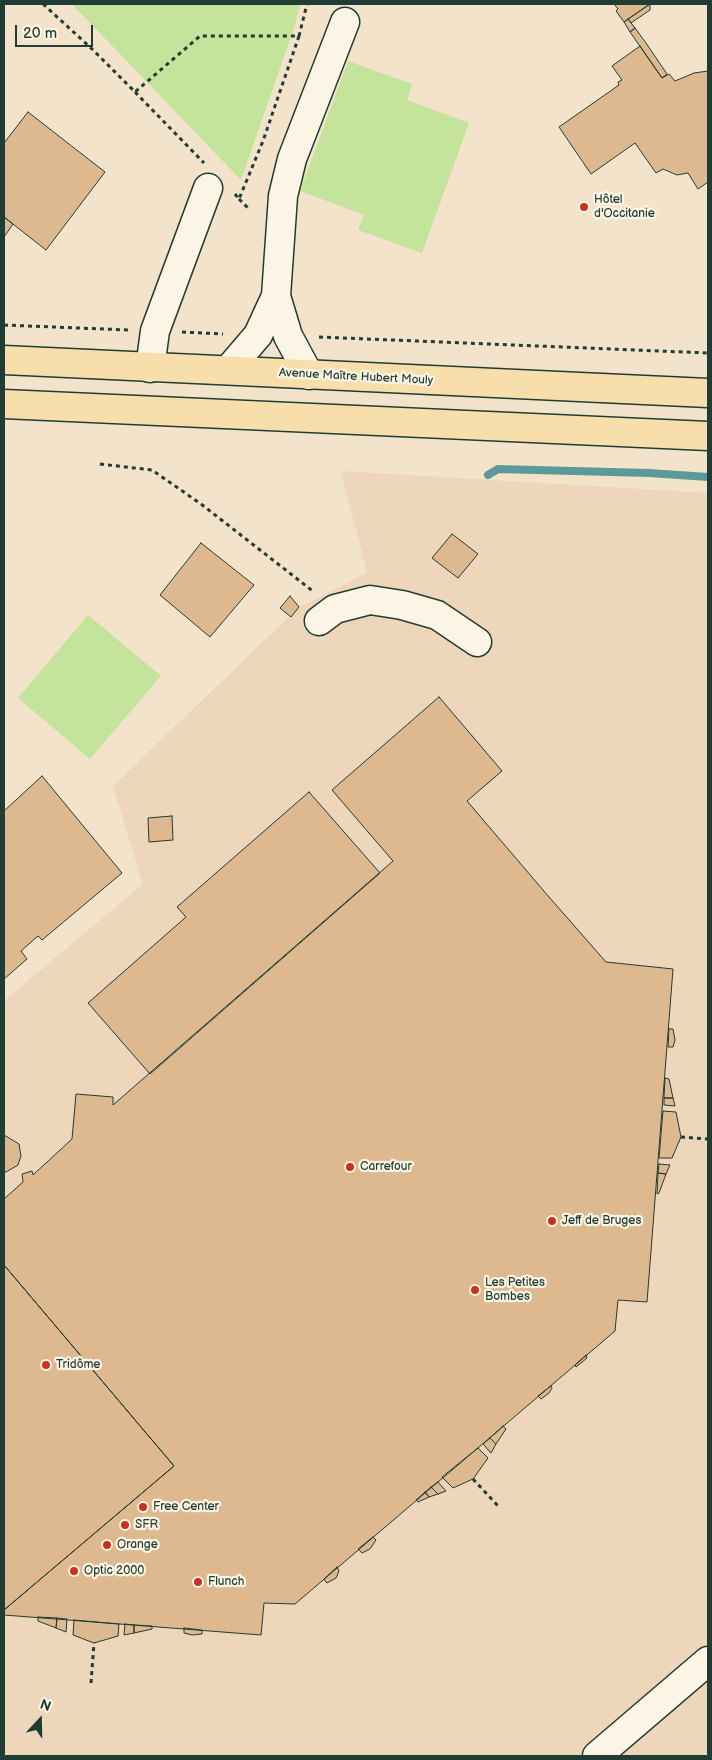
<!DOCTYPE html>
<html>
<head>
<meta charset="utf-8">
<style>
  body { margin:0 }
  #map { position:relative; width:712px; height:1760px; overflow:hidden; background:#f3e3cb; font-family:"Balsamiq Sans",sans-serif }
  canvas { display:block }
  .frame { position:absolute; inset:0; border:5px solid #1f3d34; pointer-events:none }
  .north { position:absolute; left:15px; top:1695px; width:50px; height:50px; -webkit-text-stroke:4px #fcf5e5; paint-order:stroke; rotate:21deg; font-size:14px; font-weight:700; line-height:20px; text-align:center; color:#1f3d34 }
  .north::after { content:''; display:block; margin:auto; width:18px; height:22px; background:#1f3d34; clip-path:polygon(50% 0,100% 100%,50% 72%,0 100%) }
  .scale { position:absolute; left:15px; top:25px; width:78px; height:22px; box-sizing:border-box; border:2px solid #1f3d34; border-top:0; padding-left:6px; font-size:15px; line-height:18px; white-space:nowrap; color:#1f3d34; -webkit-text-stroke:4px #fcf5e5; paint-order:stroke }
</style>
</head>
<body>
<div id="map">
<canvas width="712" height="1760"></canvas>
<div class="frame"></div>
<div class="north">N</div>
<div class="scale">20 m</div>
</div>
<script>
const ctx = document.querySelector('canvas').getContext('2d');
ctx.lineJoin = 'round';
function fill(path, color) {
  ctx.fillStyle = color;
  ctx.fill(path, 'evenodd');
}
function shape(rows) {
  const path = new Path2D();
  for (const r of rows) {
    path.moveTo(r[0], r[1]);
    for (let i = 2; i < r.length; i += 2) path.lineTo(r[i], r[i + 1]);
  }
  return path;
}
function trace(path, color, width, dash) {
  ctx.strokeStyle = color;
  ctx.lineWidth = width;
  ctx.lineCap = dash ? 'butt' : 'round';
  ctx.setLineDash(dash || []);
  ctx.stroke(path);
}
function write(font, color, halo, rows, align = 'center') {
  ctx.font = font + ' "Balsamiq Sans",sans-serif';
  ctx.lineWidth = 4.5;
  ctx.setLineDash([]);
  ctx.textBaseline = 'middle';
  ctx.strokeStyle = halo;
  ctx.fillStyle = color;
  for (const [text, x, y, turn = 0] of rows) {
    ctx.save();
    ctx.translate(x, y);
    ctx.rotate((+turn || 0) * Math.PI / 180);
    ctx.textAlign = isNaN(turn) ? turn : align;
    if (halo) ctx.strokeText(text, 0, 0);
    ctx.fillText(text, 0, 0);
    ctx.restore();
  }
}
const built = shape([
  [341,471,708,493,708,1756,4,1756,4,1001,143,884,113,786,298,608,367,573]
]);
const green = shape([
  [72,4,300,4,294,28,241,180],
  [348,61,412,84,407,100,469,123,422,253,358,230,364,215,300,191],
  [88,615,161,676,90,759,18,698]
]);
const stream = shape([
  [488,475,498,469,649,473,708,477]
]);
const building = shape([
  [614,4,650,4,624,22,616,11,618,9,614,4],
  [650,4,650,10,631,23,628,19,650,4],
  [628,19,635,28,630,32,624,22,628,19],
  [635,28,646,43,667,74,662,78,630,32,635,28],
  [640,46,662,78,669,74,675,81,694,73,708,71,708,182,698,189,688,173,677,175,663,169,656,173,635,143,591,174,559,127,619,85,618,82,622,80,612,66,640,46],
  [28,112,105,172,46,250,4,217,4,143,28,112],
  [4,217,13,224,4,237,4,217],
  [452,534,478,554,458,578,432,558,452,534],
  [201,543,254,585,210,637,160,595,201,543],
  [290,596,299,607,291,617,280,608,290,596],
  [439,697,502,771,467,801,549,897,606,962,673,969,647,1302,618,1300,615,1331,295,1604,264,1603,261,1635,4,1615,4,1610,174,1466,4,1265,4,1199,23,1182,22,1174,32,1171,33,1175,72,1139,76,1094,113,1097,113,1105,393,861,332,790,439,697],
  [42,776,122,873,42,940,38,936,21,951,27,959,4,979,4,811,42,776],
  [309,792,380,873,150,1074,88,1003,186,917,177,907,309,792],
  [172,816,173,840,149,842,148,818,172,816],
  [669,1029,673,1029,675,1040,673,1047,668,1047,669,1029],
  [665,1078,669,1079,673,1098,664,1098,665,1078],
  [664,1098,673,1098,675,1106,664,1105,664,1098],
  [663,1111,676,1112,681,1137,672,1158,659,1158,663,1111],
  [4,1135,19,1144,21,1156,18,1165,6,1172,4,1172,4,1135],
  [659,1164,670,1165,666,1174,658,1173,659,1164],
  [658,1173,666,1174,659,1193,657,1194,658,1173],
  [4,1265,174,1466,4,1610,4,1265],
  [586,1355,587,1358,576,1367,575,1365,586,1355],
  [551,1386,552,1388,549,1393,541,1399,538,1396,551,1386],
  [503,1426,506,1429,496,1444,490,1438,503,1426],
  [490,1438,496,1444,491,1453,483,1444,490,1438],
  [478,1448,488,1458,473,1479,453,1488,442,1477,478,1448],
  [438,1482,446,1491,438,1494,431,1487,438,1482],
  [431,1487,438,1494,429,1497,425,1492,431,1487],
  [425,1492,429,1497,418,1502,416,1500,425,1492],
  [373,1537,376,1540,370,1549,362,1553,358,1549,373,1537],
  [337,1567,339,1571,336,1578,327,1583,324,1579,337,1567],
  [38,1617,57,1618,56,1628,38,1621,38,1617],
  [57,1618,67,1619,66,1632,56,1628,57,1618],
  [74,1620,119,1624,118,1636,94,1643,73,1635,74,1620],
  [125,1624,134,1625,134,1633,124,1635,125,1624],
  [134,1625,152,1626,152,1629,134,1633,134,1625],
  [184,1628,202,1630,202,1634,192,1635,184,1633,184,1628]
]);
const path = shape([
  [43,4,92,49,135,92,200,36,299,36,307,4],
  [135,92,204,163],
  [235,194,239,199,263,141,299,36],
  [239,199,249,209],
  [4,325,128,330],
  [182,332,223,334],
  [319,337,708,353],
  [100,464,152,470,201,504,314,592],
  [681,1137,708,1139],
  [473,1479,499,1507],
  [91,1683,94,1643]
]);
const minor = shape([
  [150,368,155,331,208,188],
  [228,370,258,335,276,296],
  [309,375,288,336,276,296,283,196,292,159,345,22],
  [319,621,335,609,370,600,402,605,437,615,477,642],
  [597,1756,708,1661]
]);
const major = shape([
  [4,360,708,393],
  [4,404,708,436]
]);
const markers = [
  [584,207,5,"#c8321e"],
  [350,1167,5,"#c8321e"],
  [552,1221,5,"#c8321e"],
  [475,1290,5,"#c8321e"],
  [46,1365,5,"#c8321e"],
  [143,1507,5,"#c8321e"],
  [125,1525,5,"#c8321e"],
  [107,1545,5,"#c8321e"],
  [74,1571,5,"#c8321e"],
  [198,1582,5,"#c8321e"]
];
const poiNames = [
  ["Hôtel",594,200],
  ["d'Occitanie",594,214],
  ["Carrefour",360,1167],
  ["Jeff de Bruges",562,1221],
  ["Les Petites",485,1283],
  ["Bombes",485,1297],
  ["Tridôme",56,1365],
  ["Free Center",153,1507],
  ["SFR",135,1525],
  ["Orange",117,1545],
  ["Optic 2000",84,1571],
  ["Flunch",208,1582]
];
const streetNames = [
  ["Avenue Maître Hubert Mouly",356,377,3]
];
fill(built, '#edd6b9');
fill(green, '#c4e39b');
trace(stream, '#5c999b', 8);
fill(building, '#deb98f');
trace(building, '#1f3d34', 1);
trace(minor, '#1f3d34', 31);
trace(major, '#1f3d34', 31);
trace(path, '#1f3d34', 3, [4, 4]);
trace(minor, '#fcf5e5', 28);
trace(major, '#f8deab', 28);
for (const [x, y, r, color] of markers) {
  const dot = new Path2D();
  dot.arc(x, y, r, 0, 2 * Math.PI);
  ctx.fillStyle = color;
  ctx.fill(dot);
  trace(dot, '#fcf5e5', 2);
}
write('12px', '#1f3d34', '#fcf5e5', poiNames, 'left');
write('12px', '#1f3d34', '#fcf5e5', streetNames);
</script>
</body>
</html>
